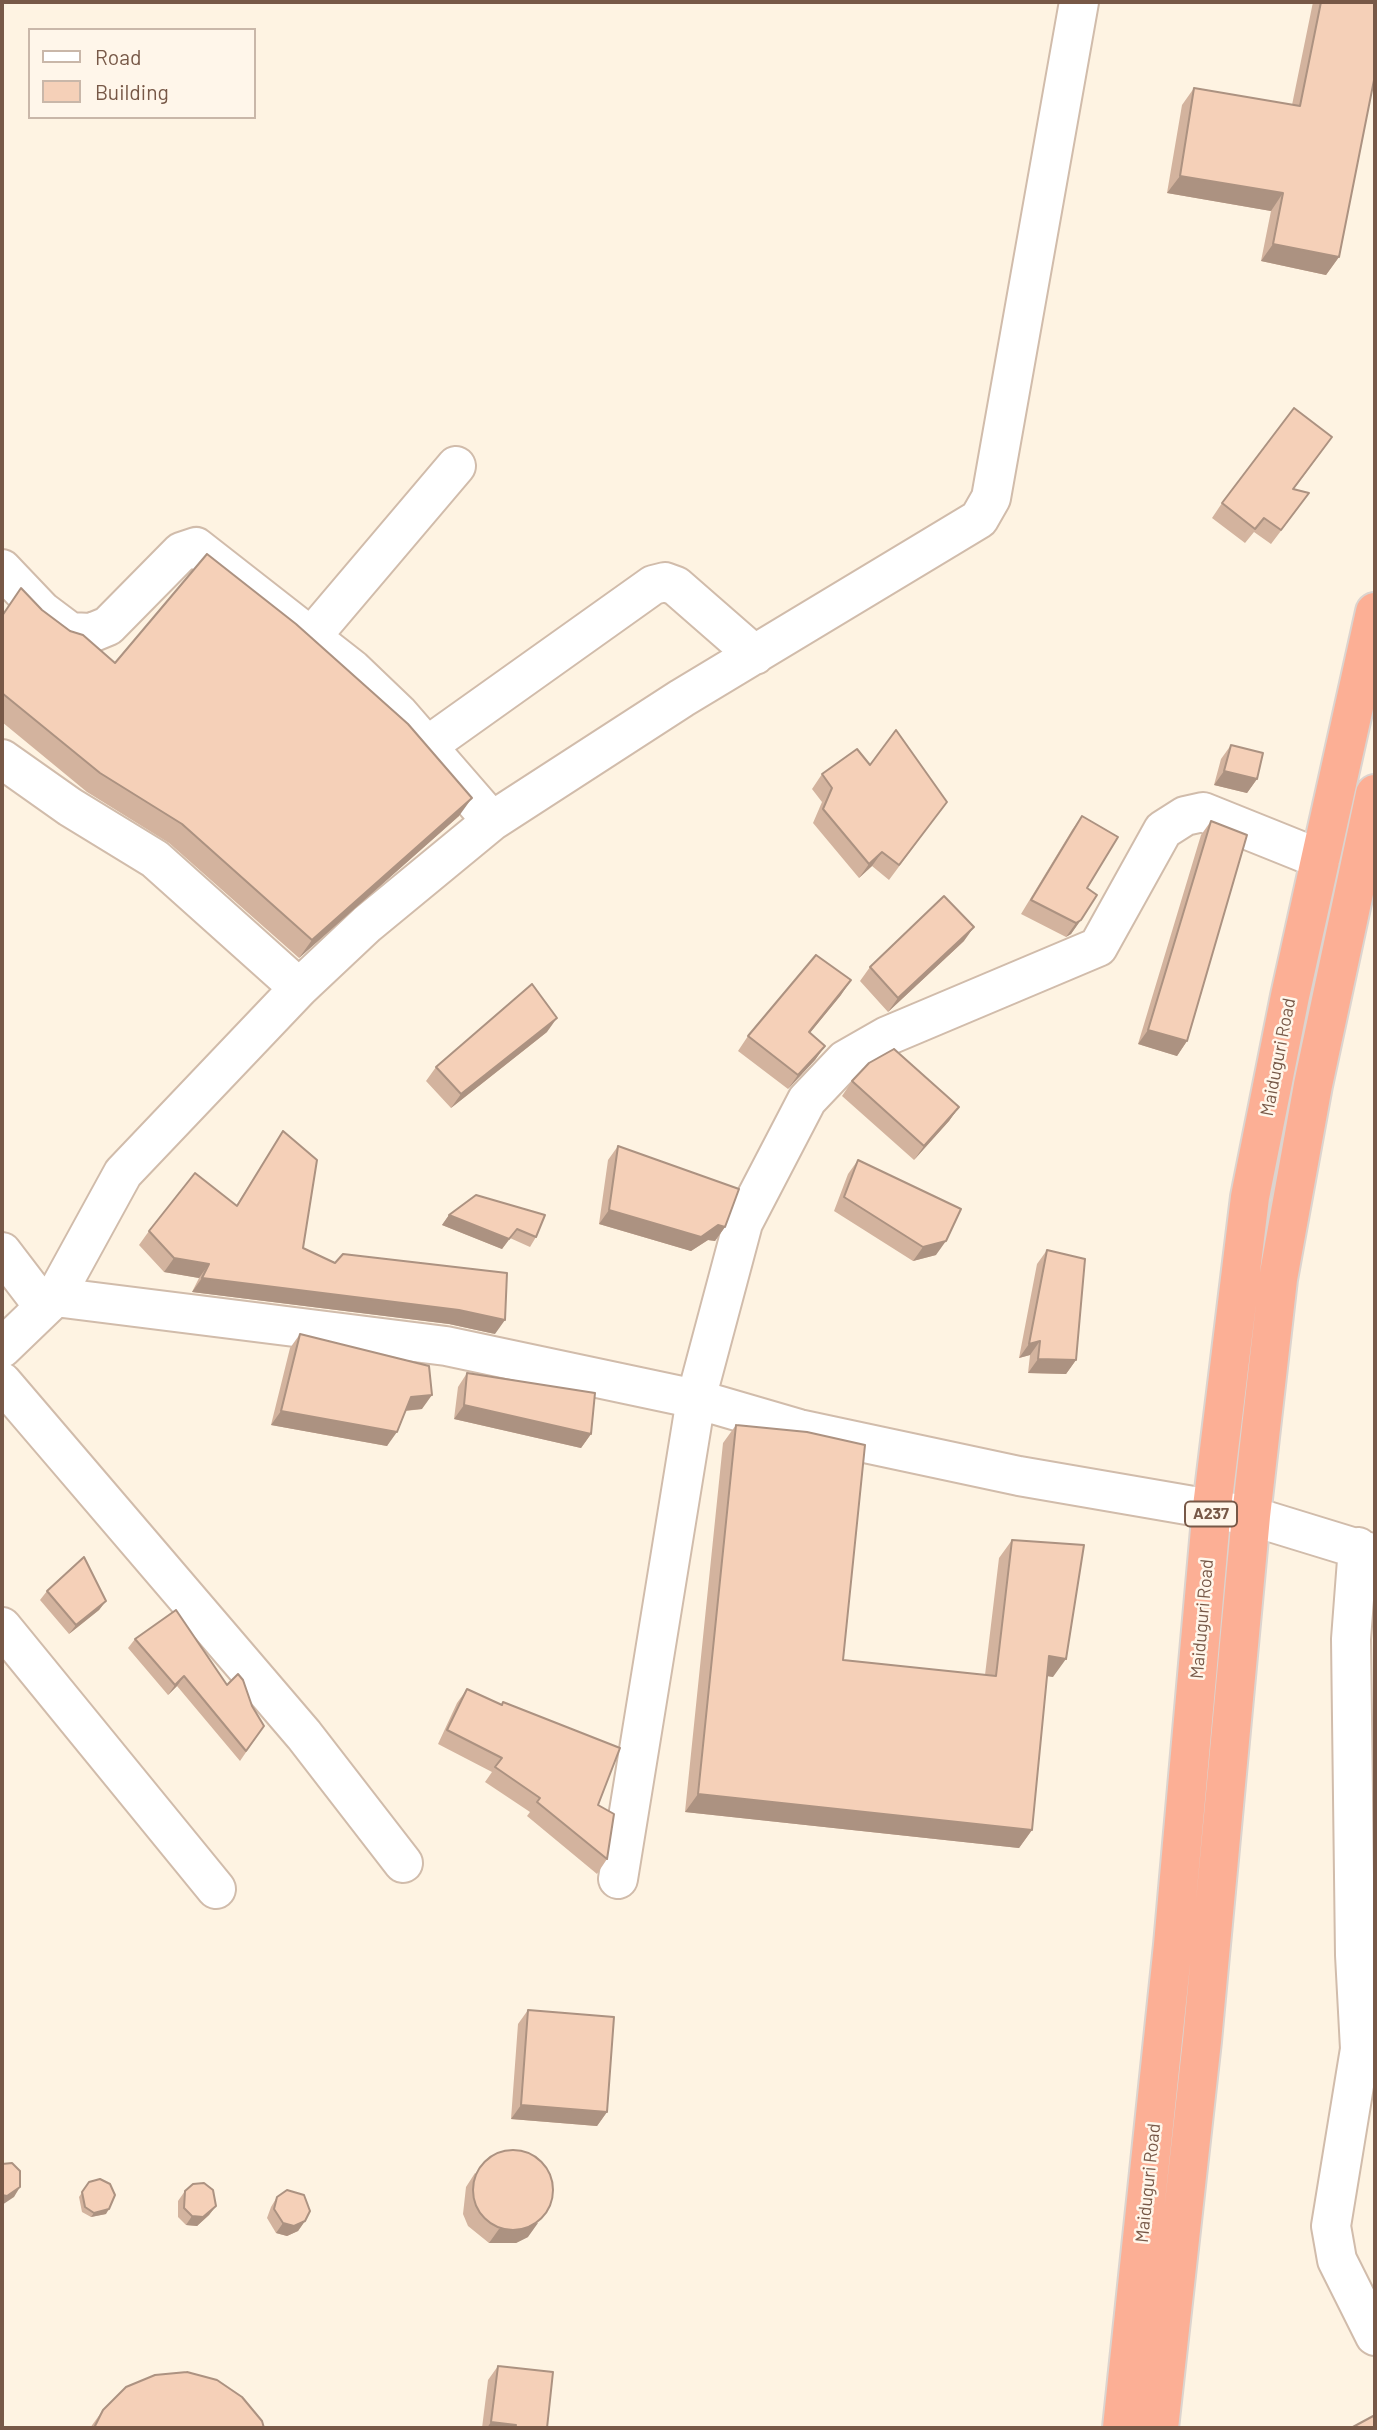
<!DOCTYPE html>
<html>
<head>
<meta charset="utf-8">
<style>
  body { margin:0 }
  #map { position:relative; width:1377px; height:2430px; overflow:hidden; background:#fef3e2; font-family:Barlow,sans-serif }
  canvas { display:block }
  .frame { position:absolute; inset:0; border:4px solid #775847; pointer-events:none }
  .legend { position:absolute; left:28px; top:28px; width:228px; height:91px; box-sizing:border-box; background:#fff6ea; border:2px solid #c9b7a9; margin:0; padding:9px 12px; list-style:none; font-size:21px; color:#775847 }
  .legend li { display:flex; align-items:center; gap:14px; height:35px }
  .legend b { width:35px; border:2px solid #c9b7a9 }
</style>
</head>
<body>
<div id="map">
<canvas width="1377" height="2430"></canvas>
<div class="frame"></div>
<ul class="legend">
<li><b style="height:9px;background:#fff"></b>Road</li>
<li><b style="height:19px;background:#f5d0b8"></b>Building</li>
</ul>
</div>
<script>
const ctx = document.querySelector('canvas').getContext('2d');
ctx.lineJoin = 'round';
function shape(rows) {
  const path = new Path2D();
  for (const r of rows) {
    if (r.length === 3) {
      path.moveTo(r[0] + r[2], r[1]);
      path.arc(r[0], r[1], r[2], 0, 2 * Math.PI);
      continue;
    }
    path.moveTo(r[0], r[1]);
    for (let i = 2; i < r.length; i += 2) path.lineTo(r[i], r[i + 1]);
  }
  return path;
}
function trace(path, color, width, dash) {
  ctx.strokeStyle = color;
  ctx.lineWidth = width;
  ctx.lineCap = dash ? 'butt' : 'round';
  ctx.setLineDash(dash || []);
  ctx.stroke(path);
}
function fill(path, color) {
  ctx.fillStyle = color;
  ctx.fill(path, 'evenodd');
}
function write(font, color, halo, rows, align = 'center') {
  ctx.font = font + ' Barlow,sans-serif';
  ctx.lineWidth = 5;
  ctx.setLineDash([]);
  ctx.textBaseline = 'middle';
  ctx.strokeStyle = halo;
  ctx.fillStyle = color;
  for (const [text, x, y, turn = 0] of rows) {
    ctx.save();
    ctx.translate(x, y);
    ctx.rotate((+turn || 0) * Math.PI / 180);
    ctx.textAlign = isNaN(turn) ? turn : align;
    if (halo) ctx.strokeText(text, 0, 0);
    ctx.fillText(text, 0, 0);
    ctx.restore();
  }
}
const minor = shape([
  [2,569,42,611,70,632,91,633,108,626,181,552,196,547,352,669,399,714,492,821],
  [311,637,456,466],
  [427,746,653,585,665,582,676,586,755,655],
  [2,759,70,807,155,859,299,988],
  [2,1252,44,1307],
  [55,1297,446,1346,696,1399,799,1429,1019,1476,1251,1516,1375,1554],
  [2,1348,55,1297,123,1173,299,988,367,924,492,821,682,698,979,519,991,498,1079,2],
  [2,1382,304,1735,403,1863],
  [1358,1547,1351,1639,1355,1955,1360,2049,1331,2226,1337,2260,1375,2336],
  [2,1627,216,1889],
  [618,1879,696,1399,743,1223,807,1100,845,1060,887,1036,1098,947,1163,830,1185,816,1203,812,1320,859]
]);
const highway = shape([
  [1122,2428,1173,1945,1212,1507,1250,1197,1290,996,1375,612],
  [1159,2428,1202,2041,1251,1516,1278,1279,1313,1085,1375,794]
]);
const wall = shape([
  [1313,2,1375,2,1339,257,1326,275,1261,261,1271,211,1167,193,1182,105,1194,88,1292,105],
  [1322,451,1294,489,1299,507,1271,544,1254,532,1245,543,1212,518,1222,503],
  [42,610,115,663,459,816,299,958,169,843,87,792,2,722,2,616],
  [1231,745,1257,779,1247,793,1214,785,1221,759],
  [870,765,947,802,889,880,872,866,859,878,813,823,822,802,812,789,822,774],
  [1082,816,1087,888,1097,895,1071,934,1066,937,1021,914,1072,830],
  [1211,821,1187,1041,1177,1056,1138,1044,1201,835],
  [964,941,888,1012,860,981,870,967],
  [841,995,810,1033,825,1046,815,1060,788,1089,738,1051,748,1036],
  [547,1032,451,1108,426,1081,436,1067],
  [852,1081,959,1107,949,1121,914,1160,842,1096],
  [283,1131,303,1248,495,1334,449,1324,192,1292,199,1278,164,1272,139,1245,149,1231,236,1206],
  [618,1146,725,1227,715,1241,708,1240,691,1251,599,1224,608,1160],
  [858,1160,936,1255,913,1261,834,1211,848,1174],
  [476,1195,536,1237,530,1247,510,1238,502,1249,442,1225,449,1215],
  [1047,1250,1076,1360,1066,1374,1028,1373,1030,1355,1019,1358,1037,1264],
  [300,1334,422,1409,406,1411,387,1446,271,1425,290,1348],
  [467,1373,591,1434,581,1448,454,1419,458,1387],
  [736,1425,843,1660,985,1675,999,1558,1012,1540,1053,1677,1047,1676,1032,1830,1019,1848,685,1812,723,1443],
  [47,1591,106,1601,99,1610,69,1634,40,1600],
  [135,1639,227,1685,252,1706,264,1726,240,1761,177,1686,168,1695,128,1648],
  [467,1689,501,1705,503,1702,598,1805,607,1859,597,1874,527,1816,530,1812,485,1782,492,1772,438,1744,457,1703],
  [528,2010,607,2112,597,2126,511,2119,518,2024],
  [475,2173,528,2237,516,2243,489,2243,468,2226,463,2214,466,2187],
  [89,2182,106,2214,91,2217,82,2212,79,2197],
  [185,2191,216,2206,209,2215,197,2226,186,2225,178,2217,178,2201],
  [277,2197,305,2221,298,2231,287,2236,276,2233,267,2218,271,2207],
  [498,2366,547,2428,482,2428,488,2380],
  [103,2410,264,2428,90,2428]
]);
const shadedWall = shape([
  [1180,176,1283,193,1271,211,1167,193],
  [1273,244,1339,257,1326,275,1261,261],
  [1224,771,1257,779,1247,793,1214,785],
  [472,798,459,816,299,958,312,940],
  [882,852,872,866,859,878,869,864],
  [1081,920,1071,934,1066,937,1076,923],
  [974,927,964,941,888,1012,898,998],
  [851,980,841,995,799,1046,809,1032],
  [557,1018,547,1032,451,1108,461,1094],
  [1148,1030,1187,1041,1177,1056,1138,1044],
  [825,1046,815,1060,788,1089,798,1075],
  [959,1107,949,1121,914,1160,924,1146],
  [609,1210,718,1225,725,1227,715,1241,708,1240,691,1251,599,1224],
  [449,1215,517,1229,502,1249,442,1225],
  [946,1241,936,1255,913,1261,923,1247],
  [174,1258,209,1264,199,1278,164,1272],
  [202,1278,459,1310,505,1320,495,1334,449,1324,192,1292],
  [1040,1341,1030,1355,1019,1358,1029,1344],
  [1038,1359,1076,1360,1066,1374,1028,1373],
  [432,1395,422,1409,401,1411,411,1397],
  [464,1405,591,1434,581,1448,454,1419],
  [281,1411,397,1432,387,1446,271,1425],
  [106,1601,99,1610,69,1634,76,1625],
  [1049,1656,1066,1659,1053,1677,1036,1674],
  [184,1676,177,1686,168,1695,175,1685],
  [698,1794,1032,1830,1019,1848,685,1812],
  [521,2105,607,2112,597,2126,511,2119],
  [20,2187,14,2197,2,2205,2,2195],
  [216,2206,209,2215,197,2226,186,2225,192,2216],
  [109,2209,106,2214,91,2217,94,2213],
  [305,2221,298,2231,287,2236,276,2233,283,2223],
  [538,2223,528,2237,516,2243,489,2243,499,2229],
  [491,2422,516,2425,514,2428,487,2428]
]);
const building = shape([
  [1321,2,1375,2,1375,75,1339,257,1273,244,1283,193,1180,176,1194,88,1300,106,1321,2],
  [1294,408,1332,437,1293,489,1309,493,1281,530,1264,518,1255,529,1222,503,1294,408],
  [207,554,296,624,408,724,472,798,312,940,182,824,100,773,2,693,2,616,21,588,42,610,70,631,83,635,115,663,207,554],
  [896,730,947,802,899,865,882,852,869,864,823,809,832,788,822,774,857,749,870,765,896,730],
  [1231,745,1263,753,1257,779,1224,771,1231,745],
  [1082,816,1118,837,1087,888,1097,895,1081,920,1076,923,1031,900,1082,816],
  [1211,821,1247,835,1187,1041,1148,1030,1211,821],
  [944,896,974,927,898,998,870,967,944,896],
  [816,955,851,980,809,1032,825,1046,798,1075,748,1036,816,955],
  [532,984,557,1018,461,1094,436,1067,532,984],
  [894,1049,959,1107,924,1146,852,1081,869,1063,894,1049],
  [283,1131,317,1160,303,1248,335,1263,343,1254,507,1273,505,1320,459,1310,202,1278,209,1264,174,1258,149,1231,195,1173,237,1206,283,1131],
  [618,1146,739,1189,725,1227,718,1225,701,1237,609,1210,618,1146],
  [858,1160,961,1209,946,1241,923,1247,844,1197,858,1160],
  [476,1195,545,1215,536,1237,517,1229,509,1239,449,1215,476,1195],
  [1047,1250,1085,1259,1076,1360,1038,1359,1040,1341,1029,1344,1047,1250],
  [300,1334,429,1366,432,1395,411,1397,397,1432,281,1411,300,1334],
  [467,1373,595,1393,591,1434,464,1405,467,1373],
  [736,1425,807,1432,865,1445,843,1660,996,1676,1012,1540,1084,1545,1066,1659,1049,1656,1032,1830,698,1794,736,1425],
  [84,1557,106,1601,76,1625,47,1591,84,1557],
  [176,1610,227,1685,238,1674,243,1680,252,1706,264,1726,246,1751,184,1676,175,1685,135,1639,176,1610],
  [467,1689,502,1705,503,1702,620,1748,598,1805,614,1814,607,1859,537,1802,540,1798,495,1767,502,1758,447,1730,467,1689],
  [528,2010,614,2017,607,2112,521,2105,528,2010],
  [513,2190,40],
  [12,2163,20,2171,20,2187,7,2196,2,2195,2,2164,12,2163],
  [100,2179,110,2184,115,2195,109,2209,94,2213,85,2207,82,2192,89,2182,100,2179],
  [204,2183,213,2190,216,2206,203,2217,192,2216,184,2208,185,2191,193,2184,204,2183],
  [287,2190,304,2195,310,2211,305,2221,294,2226,283,2223,274,2209,277,2197,287,2190],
  [498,2366,553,2372,547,2428,515,2428,516,2425,491,2422,498,2366],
  [187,2372,217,2380,242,2397,262,2421,264,2428,94,2428,103,2410,126,2387,155,2375,187,2372],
  [1375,2415,1375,2428,1351,2428,1375,2415]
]);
const shields = [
  [1211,1514,52]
];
const shieldNames = [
  ["A237",1211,1514]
];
const streetNames = [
  ["Maiduguri Road",1278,1057,-79],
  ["Maiduguri Road",1202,1619,-85],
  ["Maiduguri Road",1148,2183,-84]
];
trace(minor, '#d1bcab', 42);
trace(highway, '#dcd4cf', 42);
trace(minor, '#fff', 38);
trace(highway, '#fcaf95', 38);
fill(wall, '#d3b39e');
fill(shadedWall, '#ac9281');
fill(building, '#f5d0b8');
trace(building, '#ac9281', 2);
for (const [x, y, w] of shields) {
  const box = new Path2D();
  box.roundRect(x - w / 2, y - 12.5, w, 25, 5);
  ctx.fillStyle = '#fff6ea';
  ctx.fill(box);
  trace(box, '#775847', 2);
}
write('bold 16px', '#775847', null, shieldNames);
write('18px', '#775847', '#fff6ea', streetNames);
</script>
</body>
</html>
